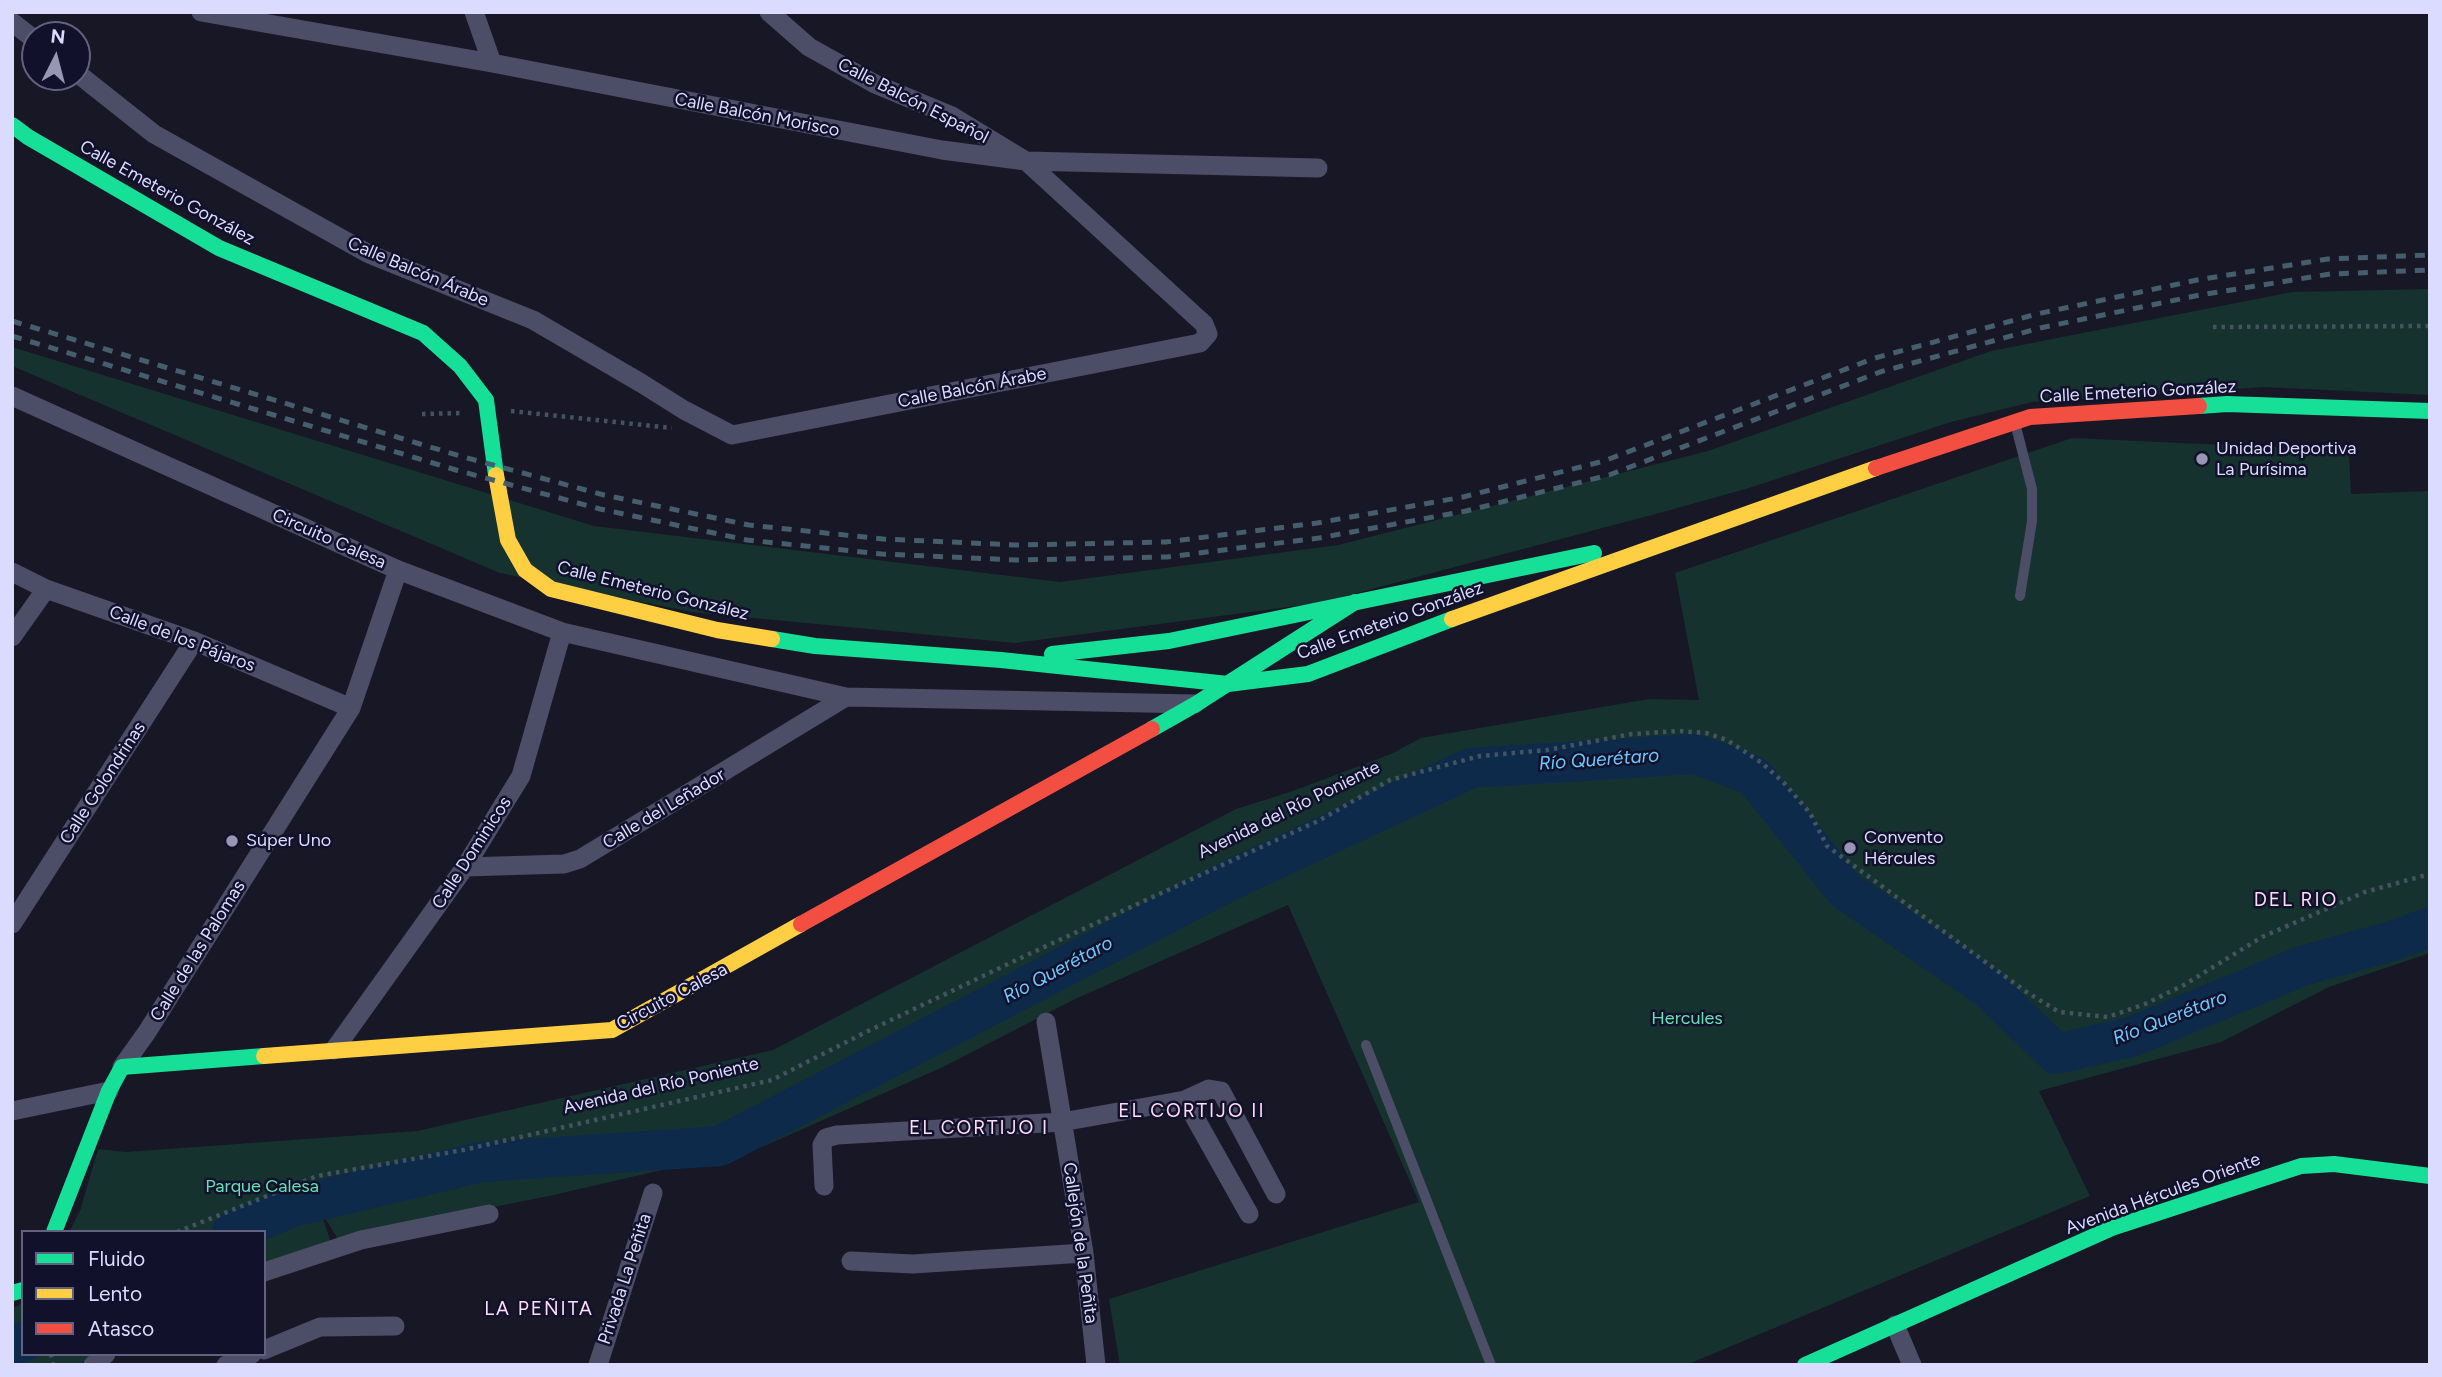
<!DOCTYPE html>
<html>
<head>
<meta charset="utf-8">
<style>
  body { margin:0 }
  #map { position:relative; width:2442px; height:1377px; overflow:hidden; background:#181725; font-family:Figtree,sans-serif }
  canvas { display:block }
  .frame { position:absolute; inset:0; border:14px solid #dbdbff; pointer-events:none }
  .legend { position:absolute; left:21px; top:1230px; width:245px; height:126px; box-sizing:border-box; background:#12112b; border:2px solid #626280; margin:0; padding:9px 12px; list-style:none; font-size:21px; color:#dbdbff }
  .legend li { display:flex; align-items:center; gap:14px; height:35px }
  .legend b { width:35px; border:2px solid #626280 }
  .north { position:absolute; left:21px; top:21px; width:70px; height:70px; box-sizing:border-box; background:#12112b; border:2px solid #626280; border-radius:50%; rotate:6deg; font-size:19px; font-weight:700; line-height:28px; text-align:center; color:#dbdbff }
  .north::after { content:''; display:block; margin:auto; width:24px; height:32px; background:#9796b3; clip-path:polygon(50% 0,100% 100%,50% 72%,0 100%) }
</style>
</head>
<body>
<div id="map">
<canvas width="2442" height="1377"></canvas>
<div class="frame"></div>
<ul class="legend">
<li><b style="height:9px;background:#16e098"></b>Fluido</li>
<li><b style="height:9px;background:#ffcf43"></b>Lento</li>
<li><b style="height:9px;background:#f24e42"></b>Atasco</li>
</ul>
<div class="north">N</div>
</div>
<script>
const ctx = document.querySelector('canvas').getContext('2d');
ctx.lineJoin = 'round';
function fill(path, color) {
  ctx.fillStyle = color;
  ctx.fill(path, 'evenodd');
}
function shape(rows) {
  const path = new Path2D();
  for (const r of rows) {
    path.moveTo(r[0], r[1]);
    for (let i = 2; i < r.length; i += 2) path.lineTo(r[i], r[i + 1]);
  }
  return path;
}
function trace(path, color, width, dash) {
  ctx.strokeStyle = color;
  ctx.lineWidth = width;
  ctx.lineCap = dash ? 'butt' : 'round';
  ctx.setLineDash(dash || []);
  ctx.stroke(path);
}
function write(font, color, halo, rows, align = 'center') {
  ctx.font = font + ' Figtree,sans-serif';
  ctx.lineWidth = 5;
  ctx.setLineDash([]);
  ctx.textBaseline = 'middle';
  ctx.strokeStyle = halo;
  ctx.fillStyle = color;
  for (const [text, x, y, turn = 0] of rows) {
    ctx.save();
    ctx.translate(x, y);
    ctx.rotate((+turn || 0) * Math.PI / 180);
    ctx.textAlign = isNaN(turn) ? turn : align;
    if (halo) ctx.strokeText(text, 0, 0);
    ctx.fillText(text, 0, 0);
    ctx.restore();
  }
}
const green = shape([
  [2430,289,2430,395,2264,387,2032,402,1951,422,1749,488,1663,512,1319,603,1015,643,691,612,500,573,12,366,12,347,594,526,1060,582,1338,545,1708,451,1991,351,2292,292],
  [2072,438,2314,449,2349,455,2351,494,2430,491,2430,953,2329,987,2221,1042,2039,1091,2090,1196,1686,1365,1120,1365,1109,1299,1419,1202,1288,905,1075,999,943,1067,762,1147,549,1196,348,1236,339,1241,319,1208,331,1242,264,1266,264,1232,69,1232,80,1211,98,1149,126,1152,417,1131,773,1050,1236,809,1293,791,1391,754,1421,738,1649,699,1699,700,1675,573],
  [23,1301,23,1354,95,1354,79,1365,12,1365,12,1308,18,1306]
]);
const river = shape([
  [232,1232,292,1207,481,1162,720,1146,1235,878,1471,768,1695,754,1754,776,1845,890,1989,989,2056,1054,2131,1037,2302,966,2392,941,2430,927],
  [12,1346,23,1342]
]);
const path = shape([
  [2213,327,2430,326],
  [511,411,672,428],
  [422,414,463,413],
  [177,1232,317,1176,463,1150,772,1080,864,1033,1029,954,1320,820,1390,780,1480,756,1547,750,1632,734,1679,731,1706,733,1727,740,1762,763,1784,783,1810,813,1827,846,2025,991,2059,1012,2108,1017,2145,1004,2184,985,2262,937,2365,892,2430,874],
  [51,1354,53,1365]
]);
const lane = shape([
  [2015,423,2032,489,2032,521,2020,596],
  [1366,1045,1491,1365]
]);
const street = shape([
  [201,12,492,63,942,150,1026,161,1318,168],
  [474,12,492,63],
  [12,22,35,40],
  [77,73,154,134,369,254,533,320,641,383,684,410,732,435,1200,343,1208,334,1204,324,1026,161,952,116,875,84,809,47,769,12],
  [12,396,398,570,562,632,846,697,1195,704],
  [12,572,46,589,194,641,351,708],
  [12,637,46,589],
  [465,867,564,864,580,859,846,697],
  [12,924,194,641],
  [1046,1022,1084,1253,1096,1365],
  [334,1050,465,867,521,776,562,632],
  [122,1067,147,1032,351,708,398,570],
  [1185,1100,1249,1214],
  [12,1111,109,1091],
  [824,1186,822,1145,826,1138,837,1135,1062,1122,1185,1100,1209,1089,1221,1091,1276,1194],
  [851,1261,913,1264,1084,1253],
  [264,1272,361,1240,489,1214],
  [1895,1325,1912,1365],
  [264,1350,320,1327,395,1326],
  [93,1365,106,1354],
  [226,1365,252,1354],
  [598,1365,653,1193]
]);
const fast = shape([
  [12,125,28,137,219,248,423,333,460,366,486,400,496,475],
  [2199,406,2227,404,2430,411],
  [772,639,815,646,1001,660,1228,684,1308,674,1452,619],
  [1052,654,1169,641,1594,553],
  [1152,729,1196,704,1355,602],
  [54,1232,109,1091,122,1067,264,1056],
  [12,1293,23,1290],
  [1805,1365,2112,1228,2301,1166,2334,1164,2430,1176]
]);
const slow = shape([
  [496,475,508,540,525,570,551,589,717,630,772,639],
  [1452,619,1876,468],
  [264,1056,612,1030,801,924]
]);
const jam = shape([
  [1876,468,2030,417,2199,406],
  [801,924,1152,729]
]);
const rail = shape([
  [12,321,460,456,604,495,749,525,883,539,1017,545,1166,542,1317,523,1463,497,1604,461,1875,358,2037,314,2197,280,2328,259,2430,255],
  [12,336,456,470,600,509,747,540,882,554,1017,560,1167,557,1319,538,1466,511,1609,475,1880,372,2040,328,2200,295,2330,274,2430,270]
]);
const markers = [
  [2202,459,7,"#9796b3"],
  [232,841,7,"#9796b3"],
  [1850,848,7,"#9796b3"]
];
const streetNames = [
  ["Calle Balcón Español",913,101,27],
  ["Calle Balcón Morisco",757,115,11],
  ["Calle Emeterio González",167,193,29],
  ["Calle Balcón Árabe",418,272,23],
  ["Calle Balcón Árabe",972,388,-11],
  ["Calle Emeterio González",2138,392,-3],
  ["Circuito Calesa",329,539,24],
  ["Calle Emeterio González",653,591,14],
  ["Calle Emeterio González",1390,621,-20],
  ["Calle de los Pájaros",182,639,21],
  ["Calle Golondrinas",103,783,-57],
  ["Calle del Leñador",664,809,-31],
  ["Avenida del Río Poniente",1289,810,-26],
  ["Calle Dominicos",472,853,-57],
  ["Calle de las Palomas",198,951,-58],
  ["Circuito Calesa",672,997,-28],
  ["Avenida del Río Poniente",661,1086,-13],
  ["Avenida Hércules Oriente",2163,1194,-20],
  ["Callejón de la Peñita",1080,1243,82],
  ["Privada La Peñita",625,1279,-72]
];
const poiNames = [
  ["Unidad Deportiva",2216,449],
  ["La Purísima",2216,470],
  ["Convento",1864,838],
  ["Hércules",1864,859],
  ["Súper Uno",246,841]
];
const parkNames = [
  ["Hercules",1687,1019],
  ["Parque Calesa",262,1187]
];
const waterNames = [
  ["Río Querétaro",1599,760,-4],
  ["Río Querétaro",1058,970,-28],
  ["Río Querétaro",2170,1018,-21]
];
const neighbourhoodNames = [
  ["DEL RIO",2296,900],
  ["EL CORTIJO II",1192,1111],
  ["EL CORTIJO I",979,1128],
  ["LA PEÑITA",539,1309]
];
fill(green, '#15322f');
trace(river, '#0d2a4b', 40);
trace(path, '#445360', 4.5, [3.5, 5]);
trace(lane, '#4c4d66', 10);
trace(street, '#4c4d66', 19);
trace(fast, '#16e098', 16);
trace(slow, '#ffcf43', 16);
trace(jam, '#f24e42', 16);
trace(rail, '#455e6d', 5, [10, 9]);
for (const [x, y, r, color] of markers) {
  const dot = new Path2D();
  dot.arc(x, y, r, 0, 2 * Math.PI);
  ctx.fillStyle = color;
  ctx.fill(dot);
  trace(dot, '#12112b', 2.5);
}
write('18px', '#dbdbff', '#12112b', streetNames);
write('18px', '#dbdbff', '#12112b', poiNames, 'left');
write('18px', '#63e3b5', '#12112b', parkNames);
write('italic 19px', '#69caff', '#12112b', waterNames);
ctx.letterSpacing = '2px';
write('19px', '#ffddf6', '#12112b', neighbourhoodNames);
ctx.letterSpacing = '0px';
</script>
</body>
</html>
